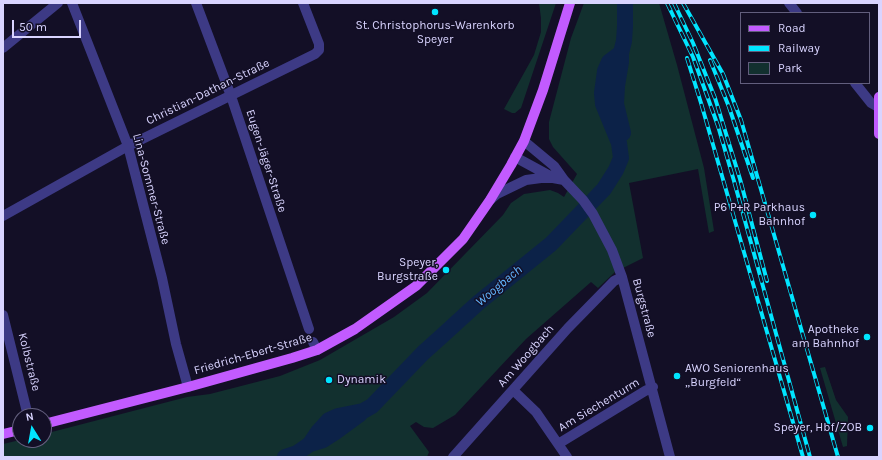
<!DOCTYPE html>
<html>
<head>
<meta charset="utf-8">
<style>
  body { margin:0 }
  #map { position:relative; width:882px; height:460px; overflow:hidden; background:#130f26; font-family:Karla,sans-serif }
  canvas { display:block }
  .frame { position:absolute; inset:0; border:4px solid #d9d4ff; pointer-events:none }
  .legend { position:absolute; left:740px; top:12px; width:130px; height:72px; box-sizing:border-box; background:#130f26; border:1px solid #625e7d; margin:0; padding:5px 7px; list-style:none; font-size:12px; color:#d9d4ff }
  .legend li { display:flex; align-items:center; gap:8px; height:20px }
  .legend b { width:20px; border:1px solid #625e7d }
  .north { position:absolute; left:12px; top:408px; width:40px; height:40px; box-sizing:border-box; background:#130f26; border:1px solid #625e7d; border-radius:50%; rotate:349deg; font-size:11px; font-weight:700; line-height:16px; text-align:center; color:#d9d4ff }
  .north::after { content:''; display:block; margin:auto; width:14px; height:18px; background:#00e5ff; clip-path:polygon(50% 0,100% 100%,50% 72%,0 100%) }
  .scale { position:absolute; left:12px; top:20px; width:69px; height:18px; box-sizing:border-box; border:2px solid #d9d4ff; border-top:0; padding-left:5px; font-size:12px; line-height:14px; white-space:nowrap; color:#d9d4ff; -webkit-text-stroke:3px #130f26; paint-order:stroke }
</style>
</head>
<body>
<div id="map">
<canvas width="882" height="460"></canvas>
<div class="frame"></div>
<ul class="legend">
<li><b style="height:5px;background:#c25bff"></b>Road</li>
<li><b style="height:5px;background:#00e5ff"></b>Railway</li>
<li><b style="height:11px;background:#12302f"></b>Park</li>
</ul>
<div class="north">N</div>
<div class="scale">50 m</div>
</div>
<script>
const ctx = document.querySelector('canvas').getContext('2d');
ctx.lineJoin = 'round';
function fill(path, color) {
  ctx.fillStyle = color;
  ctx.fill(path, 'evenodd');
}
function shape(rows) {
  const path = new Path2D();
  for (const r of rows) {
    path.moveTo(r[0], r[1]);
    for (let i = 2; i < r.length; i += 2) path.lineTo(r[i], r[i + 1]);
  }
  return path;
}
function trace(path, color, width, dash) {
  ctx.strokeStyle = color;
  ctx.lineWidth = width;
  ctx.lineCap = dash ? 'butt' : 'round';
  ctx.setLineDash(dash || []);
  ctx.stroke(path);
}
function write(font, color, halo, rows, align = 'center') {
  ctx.font = font + ' Karla,sans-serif';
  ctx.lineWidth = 3;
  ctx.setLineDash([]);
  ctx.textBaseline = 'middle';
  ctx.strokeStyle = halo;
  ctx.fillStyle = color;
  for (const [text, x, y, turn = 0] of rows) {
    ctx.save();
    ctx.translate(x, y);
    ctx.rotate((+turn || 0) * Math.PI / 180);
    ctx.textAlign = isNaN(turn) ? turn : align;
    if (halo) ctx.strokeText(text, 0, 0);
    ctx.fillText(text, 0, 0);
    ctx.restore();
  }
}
const green = shape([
  [539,3,556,3,521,108,515,113,512,113,504,109,534,55,541,32,541,18],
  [584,3,659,3,677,65,704,168,714,231,709,233,698,169,629,183,643,258,615,272,598,288,591,282,526,339,455,415,433,428,424,427,416,422,410,426,429,452,427,457,3,457,3,444,20,440,44,440,44,434,187,397,210,394,280,376,320,360,394,317,427,293,503,215,511,203,524,194,550,190,558,193,564,197,577,174,553,147,549,139,549,122,571,38],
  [825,367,836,400,848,417,847,446,843,447,820,368]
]);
const river = shape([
  [621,53,621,62,617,86,616,104,623,133],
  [310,444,323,440,334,433,360,414],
  [285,457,297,453,310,444,318,432,329,420,338,416,363,411,372,406,423,353,443,335,478,303,551,244,604,189,616,170,621,158,619,143,603,104,602,93,605,71,609,62,621,53,624,41,625,26,625,3]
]);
const minor = shape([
  [72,3,128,146,162,278,176,344,188,387],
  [196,3,231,96,309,329],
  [789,3,797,13],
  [3,48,58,3],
  [855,83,871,103,878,107],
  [524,141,554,166,564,180,583,200,593,214,612,250,622,277,670,457],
  [515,157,550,176],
  [490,200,497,194,526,180,541,178,553,178,564,180],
  [3,216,128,146,315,54,319,50,319,44,303,3],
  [3,315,28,416],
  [313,342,317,350],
  [513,390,536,412,567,457],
  [558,444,645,391,653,387],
  [453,457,568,328,614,281,622,277]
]);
const major = shape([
  [879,97,879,134],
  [44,424,188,387,292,358,317,350,355,329,416,286,463,239,490,200,511,165,524,141,543,90,570,3],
  [3,434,20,430]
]);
const rail = shape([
  [667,3,693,57,718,126,734,181,810,457],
  [674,3,693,43,715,98,740,179,767,281],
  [683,3,723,74,741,120,838,457],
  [687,58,701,103,803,457],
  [710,60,729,107,753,178]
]);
const markers = [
  [435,12,4,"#00e5ff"],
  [813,215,4,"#00e5ff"],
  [446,270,4,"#00e5ff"],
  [867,337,4,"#00e5ff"],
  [677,376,4,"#00e5ff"],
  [329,380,4,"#00e5ff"],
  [870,428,4,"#00e5ff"]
];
const poiNames = [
  ["St. Christophorus-Warenkorb",435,26,"center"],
  ["Speyer",435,40,"center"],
  ["P6 P+R Parkhaus",805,208],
  ["Bahnhof",805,222],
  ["Speyer,",438,263],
  ["Burgstraße",438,277],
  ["Apotheke",859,330],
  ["am Bahnhof",859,344],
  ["AWO Seniorenhaus",685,369,"left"],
  ["„Burgfeld“",685,383,"left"],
  ["Dynamik",337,380,"left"],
  ["Speyer, Hbf/ZOB",862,428]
];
const streetNames = [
  ["Christian-Dathan-Straße",208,92,-26],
  ["Eugen-Jäger-Straße",266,161,72],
  ["Lina-Sommer-Straße",151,189,75],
  ["Burgstraße",644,308,75],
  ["Friedrich-Ebert-Straße",253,354,-16],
  ["Am Woogbach",526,356,-49],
  ["Kolbstraße",29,362,76],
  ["Am Siechenturm",599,405,-31]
];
const waterNames = [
  ["Woogbach",499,286,-40]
];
fill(green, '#12302f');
trace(river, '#0c2248', 16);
trace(minor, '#3d3a85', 10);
trace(major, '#c25bff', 10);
trace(rail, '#00e5ff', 4);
trace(rail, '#130f26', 2.5, [8]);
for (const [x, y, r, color] of markers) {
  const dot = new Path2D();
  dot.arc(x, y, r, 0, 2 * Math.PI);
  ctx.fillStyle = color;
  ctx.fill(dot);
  trace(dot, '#130f26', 1.5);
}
write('12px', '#d9d4ff', '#130f26', poiNames, 'right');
write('12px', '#d9d4ff', '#130f26', streetNames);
write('italic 13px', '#62b6ff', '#130f26', waterNames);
</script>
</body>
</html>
